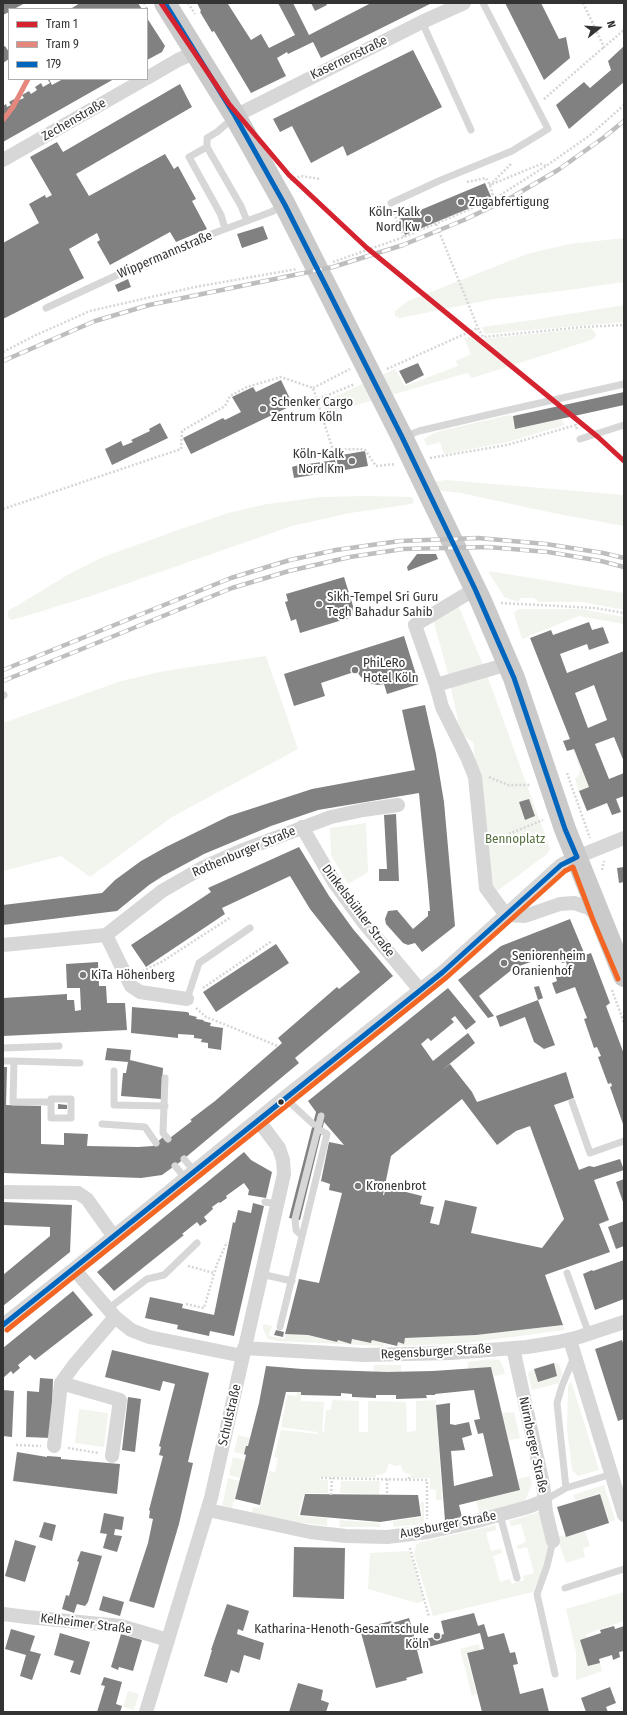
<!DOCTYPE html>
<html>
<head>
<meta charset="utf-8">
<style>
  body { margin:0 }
  #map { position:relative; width:627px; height:1715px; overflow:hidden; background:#fff; font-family:"Fira Sans Condensed",sans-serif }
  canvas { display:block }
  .frame { position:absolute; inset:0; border:4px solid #333; pointer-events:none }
  .legend { position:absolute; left:8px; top:8px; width:140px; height:72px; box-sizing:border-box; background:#fff; border:1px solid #adadad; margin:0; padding:5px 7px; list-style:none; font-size:12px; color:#333 }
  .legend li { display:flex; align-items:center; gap:8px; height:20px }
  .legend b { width:20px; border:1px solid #adadad }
  .north { position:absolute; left:579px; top:8px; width:40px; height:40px; -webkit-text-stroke:3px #fff; paint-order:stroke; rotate:73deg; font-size:11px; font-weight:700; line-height:16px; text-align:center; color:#333 }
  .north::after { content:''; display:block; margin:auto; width:14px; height:18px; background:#333; clip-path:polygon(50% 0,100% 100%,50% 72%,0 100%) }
</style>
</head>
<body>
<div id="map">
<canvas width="627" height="1715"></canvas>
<div class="frame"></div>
<ul class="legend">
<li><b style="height:5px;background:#d52330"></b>Tram 1</li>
<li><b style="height:5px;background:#e6877e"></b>Tram 9</li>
<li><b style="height:5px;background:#0065bd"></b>179</li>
</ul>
<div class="north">N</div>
</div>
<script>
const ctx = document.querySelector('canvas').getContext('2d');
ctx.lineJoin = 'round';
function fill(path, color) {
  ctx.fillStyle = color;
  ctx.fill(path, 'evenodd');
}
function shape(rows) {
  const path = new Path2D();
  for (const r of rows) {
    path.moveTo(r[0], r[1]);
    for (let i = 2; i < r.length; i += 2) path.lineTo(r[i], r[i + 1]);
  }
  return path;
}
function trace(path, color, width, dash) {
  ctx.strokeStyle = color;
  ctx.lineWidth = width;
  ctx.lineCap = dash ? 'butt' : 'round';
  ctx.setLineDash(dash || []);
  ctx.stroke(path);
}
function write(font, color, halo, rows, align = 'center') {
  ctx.font = font + ' "Fira Sans Condensed",sans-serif';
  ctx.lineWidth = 4;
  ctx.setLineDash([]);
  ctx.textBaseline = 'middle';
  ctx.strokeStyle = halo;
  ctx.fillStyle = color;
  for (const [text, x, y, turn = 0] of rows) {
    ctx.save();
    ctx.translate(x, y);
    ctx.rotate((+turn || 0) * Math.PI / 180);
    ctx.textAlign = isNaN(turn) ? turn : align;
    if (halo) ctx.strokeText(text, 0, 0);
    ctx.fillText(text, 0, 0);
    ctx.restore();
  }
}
const green = shape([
  [624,238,624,282,569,290,494,299,400,318,395,316,395,311,408,301,527,254,569,244],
  [624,305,624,322,485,334,482,327,533,320],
  [590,328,594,331,596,336,593,339,582,343,472,378,467,373,326,414,323,402,395,369,405,386,458,366,456,361,471,354,464,338,478,335,482,339],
  [509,415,513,416,516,429,561,419,565,425,508,442,444,454,440,442,427,446,424,439,430,435,440,431],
  [446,480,624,495,624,526,553,513,461,493,434,490,433,482],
  [367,496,412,497,414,501,412,504,350,513,292,526,91,596,19,618,11,620,8,617,8,611,71,573,103,557,181,529,228,513,267,504,321,497],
  [488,571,624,593,624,610,582,602,539,602,534,598,521,598,518,602,504,597],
  [458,605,486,672,550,849,547,854,496,892,492,886,473,742,461,734,447,670,433,619],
  [518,609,581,609,624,617,624,624,579,616,522,639,514,613],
  [266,656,298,749,172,817,90,877,61,856,3,871,3,723,121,681,164,671],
  [573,749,574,749,589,787,579,791,575,779,579,775,580,768],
  [366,823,368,872,348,884,331,855,330,828],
  [263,1324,272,1326,269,1336,284,1339,285,1334,308,1335,337,1342,338,1340,351,1343,352,1339,371,1343,372,1340,384,1343,383,1346,277,1341,268,1339,263,1329],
  [563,1325,565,1330,466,1343,397,1346,398,1342,404,1343,405,1338,476,1335],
  [491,1359,499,1360,502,1364,505,1374,494,1376,491,1367,468,1369,468,1362],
  [556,1363,559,1364,562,1374,559,1383,532,1390,528,1374,530,1371],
  [374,1365,401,1365,401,1372,374,1372],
  [571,1381,599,1470,578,1476,572,1470,567,1429,568,1391,568,1386],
  [297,1392,301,1392,301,1401,324,1402,322,1432,324,1433,326,1410,331,1410,332,1400,359,1401,359,1432,368,1432,368,1401,406,1402,407,1432,416,1431,416,1401,436,1400,442,1500,436,1500,436,1490,430,1489,430,1478,411,1478,411,1475,403,1472,401,1465,395,1466,389,1463,386,1472,381,1475,376,1475,376,1477,320,1477,320,1480,328,1480,328,1493,304,1493,298,1516,327,1518,327,1526,283,1520,252,1513,253,1507,260,1508,269,1471,275,1472,278,1458,274,1457,281,1430,318,1434,317,1432,281,1427,287,1395,297,1396],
  [79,1409,108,1413,104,1447,75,1443],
  [509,1412,510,1413,514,1412,520,1438,509,1440,502,1413],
  [238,1435,250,1438,248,1446,246,1446,246,1455,234,1452],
  [233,1457,244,1460,240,1478,229,1475],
  [530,1476,532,1484,525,1501,479,1513,476,1501,520,1490,518,1479],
  [228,1478,239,1481,232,1508,222,1506],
  [341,1481,380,1481,379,1494,340,1493],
  [604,1485,615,1520,609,1522,600,1493,576,1501,573,1495],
  [421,1502,424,1502,424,1524,393,1527,393,1521,422,1517],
  [537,1512,540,1512,550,1540,547,1560,533,1592,433,1616,414,1554,416,1545,421,1542,496,1525,496,1530,486,1533,491,1551,500,1549,502,1551,502,1553,493,1556,500,1582,510,1579,512,1584,524,1580,523,1576,534,1573,527,1547,518,1549,516,1546,526,1542,521,1524,511,1526,509,1521,537,1513],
  [340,1520,380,1523,380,1527,339,1527],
  [585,1531,590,1546,583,1548,585,1557,566,1563,557,1537,565,1535,566,1537],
  [410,1551,424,1601,417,1603,368,1589,370,1553],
  [624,1592,624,1621,586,1634,588,1666,600,1663,602,1671,576,1680,576,1652,566,1609],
  [479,1644,480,1650,466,1654,477,1694,472,1696,460,1649],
  [128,1691,139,1694,134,1710,123,1707]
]);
const building = shape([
  [3,3,25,3,14,9,9,9,9,12,3,15],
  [80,3,138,3,142,9,72,9,72,8],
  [197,3,231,3,228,4,251,40,261,34,269,48,295,35,278,3,293,3,309,35,371,3,432,3,321,58,313,42,288,54,287,52,277,58,286,76,251,93,214,31,212,32,200,12,201,11],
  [311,3,326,3,327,5,315,11],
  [505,3,541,3,559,39,566,37,570,58,544,80],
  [147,18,165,46,162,52,147,60],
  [5,46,9,52,9,59,3,63,3,47],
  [624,46,624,82,569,129,556,105,584,82,590,88,611,70,608,61],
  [413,50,442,107,347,156,343,146,311,163,292,126,280,132,273,119],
  [49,79,52,85,63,79,114,79,3,142,3,106,6,104,7,107,11,105,9,102,16,98,17,101,24,98,22,95,29,91,31,94,37,90,35,87,41,83,43,87,50,83,48,80],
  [180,84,192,107,76,174,89,196,165,154,174,169,178,166,196,199,192,201,207,229,176,242,170,232,110,265,97,242,100,240,97,233,69,249,84,278,3,319,3,243,39,223,29,204,45,195,46,198,52,195,30,157,57,142,63,152],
  [485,183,492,199,405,235,399,219],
  [263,226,268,239,242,248,237,234],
  [128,279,131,287,118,292,115,285],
  [418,363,424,375,406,384,399,371],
  [281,380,293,405,191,454,183,438,223,418,225,420,241,412,232,397,253,387,256,392],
  [624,392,624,405,515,429,513,416],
  [160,423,168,438,112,465,105,449,121,441,123,446,133,442,131,440,150,431,149,429],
  [365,451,368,466,339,471,336,456],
  [335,460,337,471,294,478,292,467,295,466],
  [417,554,436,554,438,559,408,571,407,567],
  [344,577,353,606,352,617,300,633,296,619,291,621,285,602,288,601,286,594],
  [589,622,592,630,603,627,609,643,589,650,587,644,560,654,567,673,624,651,624,762,614,737,595,744,609,779,624,773,624,796,616,799,621,812,612,815,607,803,587,811,579,791,589,787,574,749,567,751,563,741,570,739,530,638,551,630,553,635],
  [594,685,607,720,588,728,575,693],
  [404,636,419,684,387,694,384,684,378,685,368,683,360,676,357,671,321,683,325,696,294,706,284,674],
  [425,705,436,754,444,802,455,926,422,952,415,943,408,945,403,943,386,924,385,919,388,911,397,910,413,929,428,916,428,911,430,911,428,886,419,793,318,810,271,826,204,854,163,876,149,885,117,911,3,925,3,905,102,893,115,880,141,861,166,847,229,816,312,789,415,770,402,710],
  [529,799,535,816,525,820,519,802],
  [396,814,399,881,379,881,379,869,387,869,384,815],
  [299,847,329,896,353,929,393,976,295,1058,299,1063,180,1162,162,1175,141,1178,3,1173,3,1067,7,1067,6,1105,41,1106,41,1144,64,1145,64,1133,88,1134,87,1146,138,1147,153,1146,163,1137,166,1141,192,1121,190,1120,215,1101,282,1043,278,1038,337,987,339,989,360,972,310,909,290,876,222,908,225,914,146,967,131,945,211,892,208,888],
  [624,867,624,882,619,883,617,868],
  [570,919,585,955,591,953,610,1003,606,1006,624,1054,624,1127,610,1087,612,1086,611,1083,608,1084,598,1057,601,1056,597,1047,594,1048,584,1019,587,1018,575,987,556,994,552,983,557,981,555,974,561,971,567,965,566,962,562,963,558,952,514,968,479,996,494,1016,488,1018,458,980,501,946],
  [276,944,289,963,216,1012,203,992],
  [98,962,99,986,106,986,107,1003,125,1003,127,1030,3,1036,3,998,67,994,67,1000,74,1000,75,1011,81,1010,80,988,67,988,66,964],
  [539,986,543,998,538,1000,534,987],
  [448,988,476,1022,466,1030,455,1016,451,1019,454,1022,431,1041,428,1038,421,1044,433,1061,468,1033,475,1043,441,1071,450,1064,472,1092,477,1102,566,1072,574,1098,554,1105,579,1170,589,1166,594,1167,620,1159,624,1170,594,1180,609,1220,599,1224,610,1252,545,1275,563,1325,476,1335,405,1338,404,1344,398,1342,397,1346,372,1340,371,1343,352,1339,351,1344,338,1340,337,1342,308,1335,285,1334,299,1279,319,1283,342,1193,329,1190,330,1184,321,1181,329,1142,344,1145,324,1122,300,1220,289,1218,316,1112,308,1101],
  [462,1099,497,1145,516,1131,530,1126,564,1219,542,1248,471,1233,477,1207,445,1200,439,1225,430,1223,434,1207,420,1204,422,1196,386,1187,384,1195,383,1195,391,1156],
  [538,1000,555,1045,544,1049,534,1042,525,1017,500,1027,496,1016],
  [132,1007,187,1012,189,1013,189,1015,197,1017,196,1019,204,1020,203,1021,211,1023,210,1026,223,1028,221,1050,208,1048,208,1043,201,1042,202,1039,194,1038,194,1035,178,1034,178,1038,131,1033],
  [107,1048,131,1050,130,1060,163,1068,161,1099,121,1096,123,1073,126,1073,128,1062,105,1060],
  [58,1104,67,1105,67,1109,58,1109],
  [244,1152,251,1160,272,1172,266,1198,248,1195,249,1190,244,1183,226,1196,227,1198,220,1203,219,1202,212,1207,213,1209,204,1217,207,1221,200,1226,197,1222,182,1234,184,1235,114,1291,97,1272],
  [624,1179,624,1205,616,1182],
  [3,1202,72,1205,70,1252,3,1306,3,1275,50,1236,50,1227,3,1225],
  [253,1203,264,1206,234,1336,210,1331,209,1336,177,1329,178,1325,145,1318,150,1297,183,1304,182,1308,214,1315,233,1222,235,1223,238,1210,251,1213],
  [624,1221,624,1246,616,1249,608,1227],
  [624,1260,624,1299,595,1310,583,1274,592,1270,593,1271],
  [73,1291,93,1315,35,1360,30,1355,18,1365,20,1368,13,1374,11,1371,3,1378,3,1348],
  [276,1330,284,1332,283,1337,274,1335],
  [622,1340,624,1346,624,1419,618,1421,595,1349],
  [112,1350,209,1373,188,1462,193,1463,179,1524,154,1608,129,1601,148,1543,153,1519,149,1518,150,1511,149,1510,163,1456,159,1455,161,1447,159,1446,175,1384,163,1381,160,1391,105,1377],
  [554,1363,557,1376,538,1382,534,1369],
  [266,1366,302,1369,387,1372,433,1371,491,1367,520,1490,459,1505,462,1517,445,1521,436,1405,450,1403,450,1424,455,1425,469,1422,472,1435,462,1438,465,1450,451,1451,454,1486,493,1476,483,1433,478,1434,474,1420,480,1419,474,1390,435,1394,435,1395,426,1395,427,1398,396,1399,396,1395,376,1395,376,1398,352,1397,352,1394,341,1393,341,1396,301,1395,301,1392,286,1392,260,1505,235,1499,246,1455,244,1454,246,1446,248,1446,259,1403],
  [40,1378,53,1379,51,1438,26,1437,27,1391,39,1392],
  [3,1390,14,1391,12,1437,3,1436],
  [128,1397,141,1399,135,1452,122,1450],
  [17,1452,47,1457,47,1456,61,1457,61,1459,120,1464,117,1494,13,1481],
  [305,1494,418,1495,421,1516,380,1522,300,1515],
  [600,1494,609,1523,566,1537,557,1507],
  [104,1513,124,1517,122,1530,115,1529,114,1535,122,1536,117,1552,103,1548,107,1534,100,1533],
  [44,1522,56,1525,52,1541,39,1537],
  [15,1540,36,1546,25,1582,5,1576],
  [294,1547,345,1548,344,1599,293,1597],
  [81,1551,102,1556,88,1602,85,1606,77,1604,74,1613,62,1609,66,1595,69,1596,79,1562,77,1561],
  [103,1596,124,1602,120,1616,99,1610],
  [227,1604,249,1611,243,1631,238,1629,237,1634,264,1643,260,1660,244,1655,239,1673,231,1670,227,1683,204,1676,212,1650,211,1650],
  [474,1613,478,1626,484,1624,488,1637,504,1633,510,1653,515,1652,518,1664,513,1665,520,1694,543,1688,549,1712,482,1712,467,1653,484,1649,480,1633,417,1650,423,1673,406,1678,407,1680,376,1688,360,1629,391,1621,392,1623,409,1618,416,1642,444,1634,441,1621],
  [614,1626,615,1629,624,1626,624,1651,619,1652,620,1657,613,1660,612,1655,599,1659,600,1663,588,1666,580,1640,601,1633,600,1630],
  [11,1629,35,1636,30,1651,41,1654,32,1680,20,1676,26,1655,5,1649],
  [60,1633,90,1642,80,1675,70,1672,74,1661,54,1655],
  [121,1634,142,1640,133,1671,119,1667,118,1670,111,1667],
  [104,1677,122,1682,116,1704,122,1706,120,1712,97,1712,105,1686,101,1685],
  [298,1683,323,1690,321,1700,329,1703,326,1712,289,1712],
  [610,1687,616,1703,606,1707,608,1712,586,1712,581,1698]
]);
const path = shape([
  [144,3,147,9],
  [188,3,195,14],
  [583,3,604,47,624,30],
  [544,99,604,47],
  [511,164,490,185,541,164,546,166],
  [290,180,301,176,321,179],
  [467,182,486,178,490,185,494,199],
  [394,213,404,237],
  [436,224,478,328,483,337,583,327,624,325],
  [333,262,404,237,494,199,546,166,589,136,624,105],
  [3,352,36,335,90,311,195,287,297,269],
  [387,369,478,328],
  [313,388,350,369],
  [318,399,355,384],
  [430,458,507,445,576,425,577,430],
  [3,509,181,449,182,431,225,406,230,396,247,387,281,377,313,388,333,450,360,449,365,450,376,466,396,464],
  [501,603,595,608,624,613],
  [567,773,590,838],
  [489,777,508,785,531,785],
  [494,840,543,820],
  [602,870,604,861],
  [139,973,163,961,231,917],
  [203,988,272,941],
  [612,990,624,1023],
  [196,1008,206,1017,278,1046],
  [188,1266,214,1273],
  [186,1304,204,1308,217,1264,227,1242],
  [16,1445,41,1446],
  [68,1448,98,1453],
  [321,1478,427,1480,427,1519],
  [387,1479,387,1495],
  [409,1479,409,1475],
  [331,1495,332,1478],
  [410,1548,429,1617]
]);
const lane = shape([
  [422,22,471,130],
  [233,118,217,132,207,138,207,147,241,206,247,221],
  [207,147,189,157,221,215,225,229],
  [391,203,441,180,512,151,548,129,483,3],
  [46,308,156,257,209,235,271,212,283,206],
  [404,437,419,431,500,412,624,384],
  [580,439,624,425],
  [3,696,4,695],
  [187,999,199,963,250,928],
  [3,1048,59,1046],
  [3,1061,14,1061,13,1102,51,1102,51,1099,71,1099,71,1118,51,1118,51,1102],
  [14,1061,80,1063],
  [114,1071,114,1105,165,1106],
  [165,1078,163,1133,168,1139],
  [285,1098,313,1124],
  [572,1102,590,1153,624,1141],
  [102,1124,145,1127,156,1143],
  [184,1159,195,1172],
  [175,1166,186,1179],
  [265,1202,277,1204],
  [302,1236,296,1230,295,1219,321,1116],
  [567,1273,589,1334],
  [261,1274,292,1281],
  [108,1309,147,1279,164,1275,197,1243],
  [280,1327,327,1134,322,1131],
  [566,1488,612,1474],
  [545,1500,566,1488,557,1403,562,1386,574,1357],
  [500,1515,517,1578],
  [553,1541,547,1566,537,1594,555,1674],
  [565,1588,624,1569]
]);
const street = shape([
  [147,78,178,60,196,52],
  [235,116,422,22,464,3],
  [3,160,145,79],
  [475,589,415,625,436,685,508,664],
  [436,685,442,707,467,757,475,777,486,888,506,915],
  [302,827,334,882,364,923,420,990],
  [506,915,525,916,560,904,574,903,589,908,598,917],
  [106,935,131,986,140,992,187,999],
  [3,945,106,935,162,891,202,868,243,850,331,817,363,810,398,805],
  [3,1192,78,1193,87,1199,114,1237],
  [74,1269,115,1317,131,1330,149,1337,243,1356],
  [3,1325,74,1269,283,1099,443,972,561,865,577,857,624,838],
  [570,1340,624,1515],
  [244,1348,364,1355,451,1353,527,1347,558,1342,579,1337,624,1322],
  [513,1348,543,1484,546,1512,553,1541],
  [61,1383,120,1400,112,1456],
  [54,1446,61,1383,74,1365,115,1317],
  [208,1510,310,1532,346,1536,387,1537,428,1532,473,1522,528,1507,544,1501],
  [3,1614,27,1617,121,1626,168,1640],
  [146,1712,211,1498,284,1174,283,1160,279,1148,258,1120]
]);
const primary = shape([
  [165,3,235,116,285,205,402,437,481,601,514,678,565,829,624,976]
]);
const rail = shape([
  [3,361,95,321,149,305,333,267,403,245,464,220,512,197,558,170,603,138,624,121],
  [3,670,231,578,290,560,336,550,400,541,478,538,546,544,603,553,624,558],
  [3,681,232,588,289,571,350,557,403,549,488,547,548,552,601,561,624,567]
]);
const bus1 = shape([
  [165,3,235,116,285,205,402,437,475,589,514,678,565,829,577,857],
  [3,1325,443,972,561,865,577,857]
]);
const bus2 = shape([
  [7,1330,447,977,565,871,573,867,593,920,618,979]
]);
const tram1 = shape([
  [161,3,229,104,289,175,367,248,598,437,624,461]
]);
const tram2 = shape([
  [3,120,13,107,28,79]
]);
const markers = [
  [461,202,4,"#7a7a7a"],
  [428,219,4,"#7a7a7a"],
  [263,409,4,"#7a7a7a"],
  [352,461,4,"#7a7a7a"],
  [319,604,4,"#7a7a7a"],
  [355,670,4,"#7a7a7a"],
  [504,963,4,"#7a7a7a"],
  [83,975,4,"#7a7a7a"],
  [281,1102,3.5,"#333"],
  [358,1186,4,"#7a7a7a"],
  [437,1636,4,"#7a7a7a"]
];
const streetNames = [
  ["Kasernenstraße",349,58,-26],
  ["Zechenstraße",74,120,-30],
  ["Wippermannstraße",165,255,-23],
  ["Rothenburger Straße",244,852,-23],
  ["Dinkelsbühler Straße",358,911,53],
  ["Regensburger Straße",436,1352,-3],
  ["Schulstraße",230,1415,-77],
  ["Nürnberger Straße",533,1445,78],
  ["Augsburger Straße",448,1525,-11],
  ["Kelheimer Straße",86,1624,7]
];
const poiNames = [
  ["Zugabfertigung",469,202],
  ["Köln-Kalk",420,212,"right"],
  ["Nord Kw",420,227,"right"],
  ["Schenker Cargo",271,402],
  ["Zentrum Köln",271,417],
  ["Köln-Kalk",344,454,"right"],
  ["Nord Km",344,469,"right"],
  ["Sikh-Tempel Sri Guru",327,597],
  ["Tegh Bahadur Sahib",327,612],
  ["PhiLeRo",363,663],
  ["Hotel Köln",363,678],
  ["Seniorenheim",512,956],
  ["Oranienhof",512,971],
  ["KiTa Höhenberg",91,975],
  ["Kronenbrot",366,1186],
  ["Katharina-Henoth-Gesamtschule",429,1629,"right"],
  ["Köln",429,1644,"right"]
];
const parkNames = [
  ["Bennoplatz",515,839]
];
fill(green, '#f1f5ed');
fill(building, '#818181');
trace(path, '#d6d6d6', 2.5, [2, 2]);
trace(lane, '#d7d7d7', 7);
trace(street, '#d7d7d7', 14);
trace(primary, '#cacaca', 22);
trace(rail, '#bebebe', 4.5);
trace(rail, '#fff', 3, [9]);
trace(bus1, '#0065bd', 5);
trace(bus2, '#f26522', 5);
trace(tram1, '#d52330', 5);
trace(tram2, '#e6877e', 5);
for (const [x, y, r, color] of markers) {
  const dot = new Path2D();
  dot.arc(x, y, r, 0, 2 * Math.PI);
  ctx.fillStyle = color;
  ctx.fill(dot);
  trace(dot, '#fff', 1.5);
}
write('13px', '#333', '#fff', streetNames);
write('13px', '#333', '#fff', poiNames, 'left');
write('13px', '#56703f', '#fff', parkNames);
</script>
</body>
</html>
